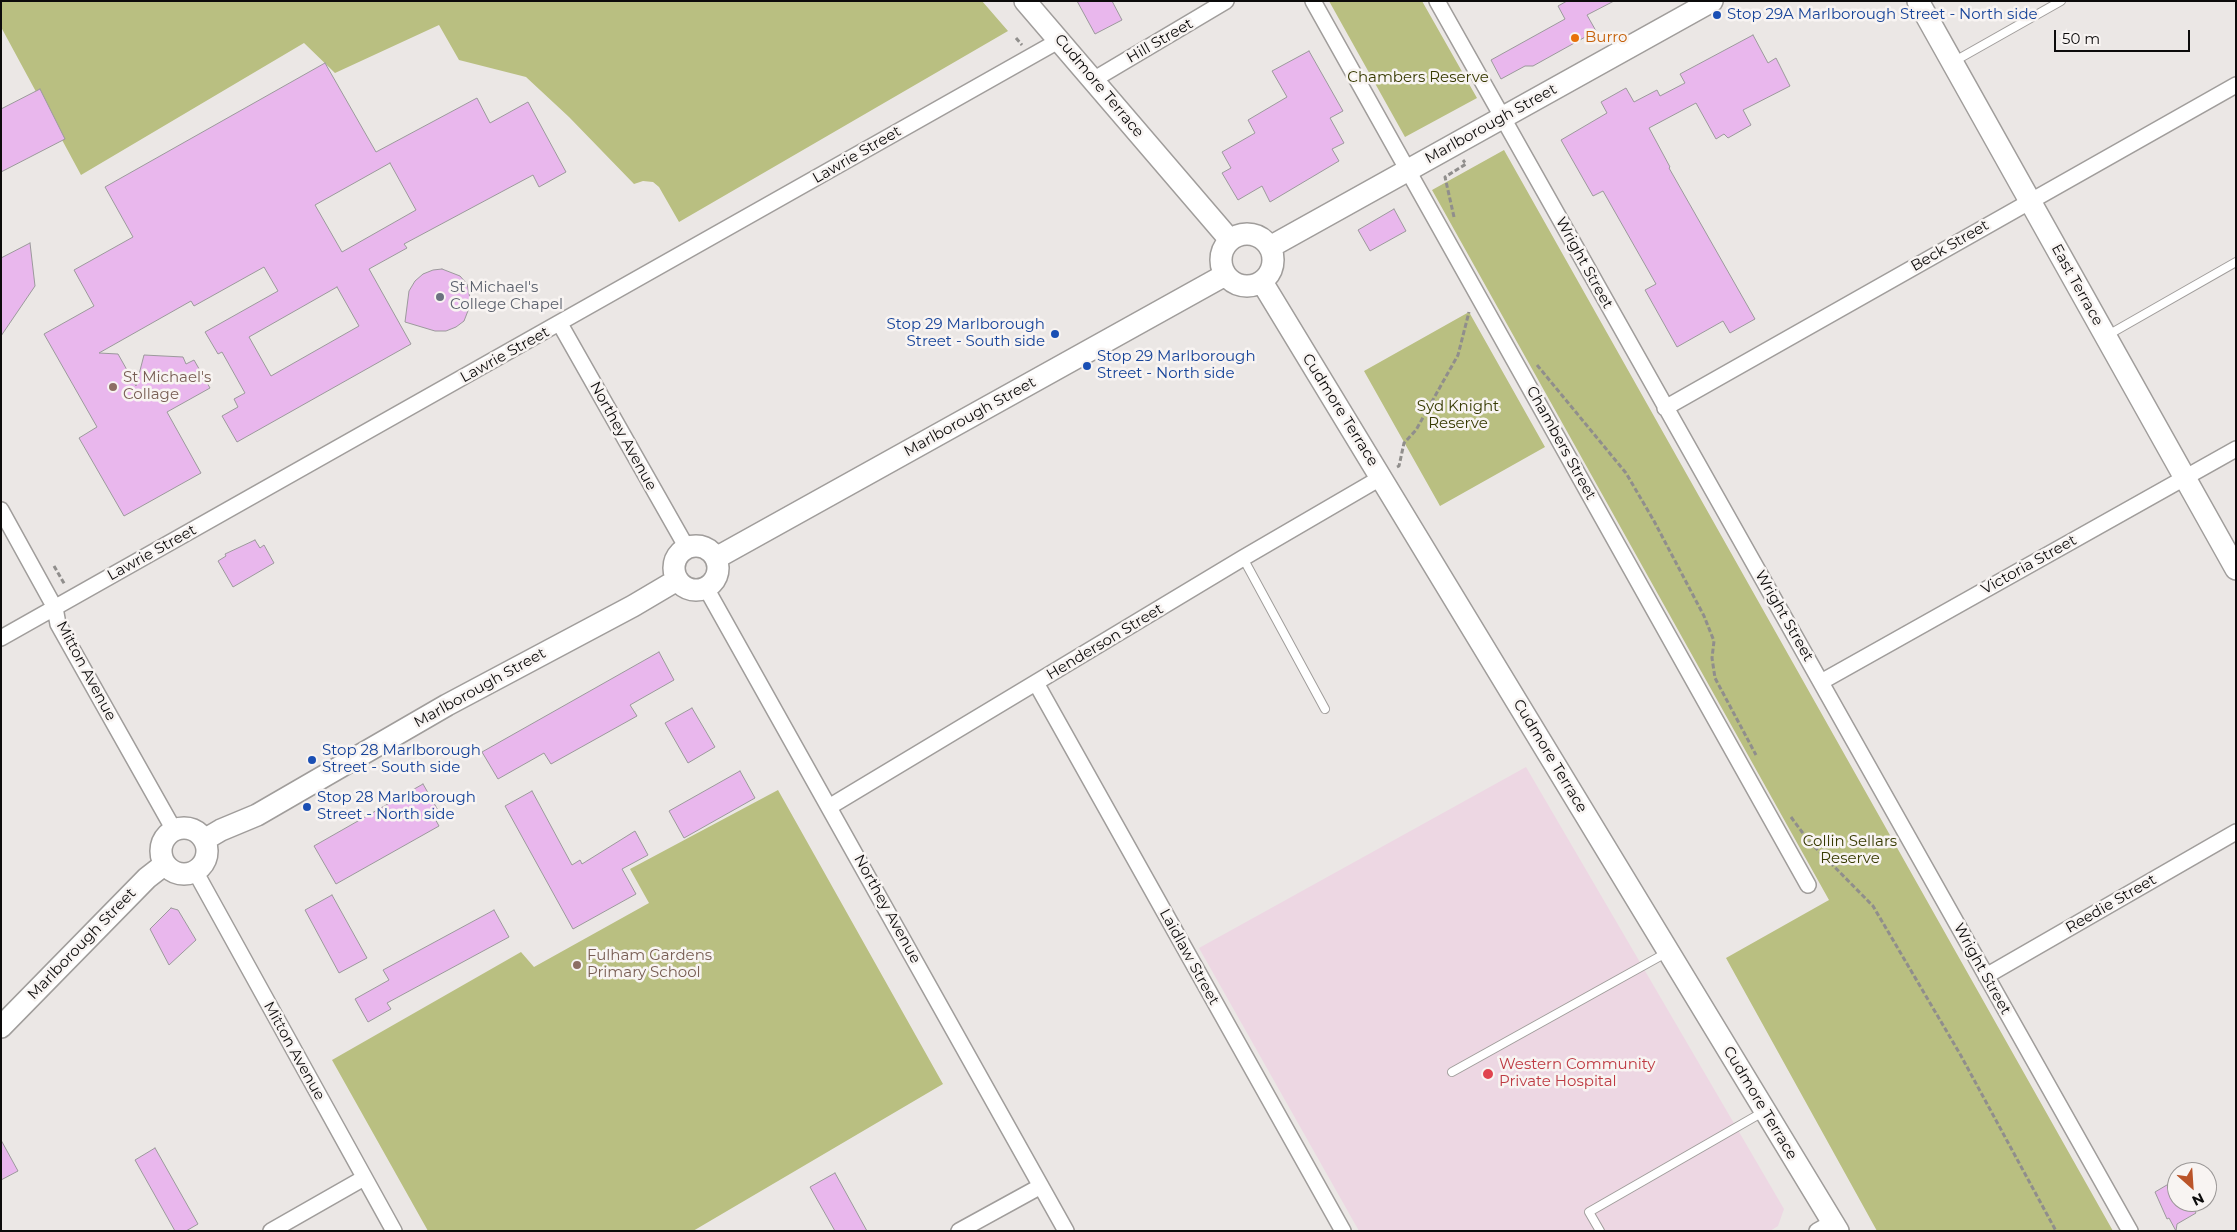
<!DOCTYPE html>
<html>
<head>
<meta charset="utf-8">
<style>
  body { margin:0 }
  #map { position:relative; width:2237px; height:1232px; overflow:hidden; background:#ebe7e5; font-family:Montserrat,sans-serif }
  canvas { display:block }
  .frame { position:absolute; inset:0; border:2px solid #0c0b0b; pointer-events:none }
  .north { position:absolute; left:2167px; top:1162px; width:50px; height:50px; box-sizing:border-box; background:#f8f4f2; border:1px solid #9a9796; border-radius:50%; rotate:154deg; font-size:14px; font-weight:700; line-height:20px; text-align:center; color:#0c0b0b }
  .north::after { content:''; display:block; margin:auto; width:18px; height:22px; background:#ba5429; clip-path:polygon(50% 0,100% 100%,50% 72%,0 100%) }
  .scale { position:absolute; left:2054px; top:30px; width:136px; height:22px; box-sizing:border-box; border:2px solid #0c0b0b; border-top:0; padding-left:6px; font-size:15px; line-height:18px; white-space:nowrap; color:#0c0b0b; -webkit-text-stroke:4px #f8f4f2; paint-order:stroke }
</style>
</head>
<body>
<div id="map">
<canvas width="2237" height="1232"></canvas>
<div class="frame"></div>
<div class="north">N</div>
<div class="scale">50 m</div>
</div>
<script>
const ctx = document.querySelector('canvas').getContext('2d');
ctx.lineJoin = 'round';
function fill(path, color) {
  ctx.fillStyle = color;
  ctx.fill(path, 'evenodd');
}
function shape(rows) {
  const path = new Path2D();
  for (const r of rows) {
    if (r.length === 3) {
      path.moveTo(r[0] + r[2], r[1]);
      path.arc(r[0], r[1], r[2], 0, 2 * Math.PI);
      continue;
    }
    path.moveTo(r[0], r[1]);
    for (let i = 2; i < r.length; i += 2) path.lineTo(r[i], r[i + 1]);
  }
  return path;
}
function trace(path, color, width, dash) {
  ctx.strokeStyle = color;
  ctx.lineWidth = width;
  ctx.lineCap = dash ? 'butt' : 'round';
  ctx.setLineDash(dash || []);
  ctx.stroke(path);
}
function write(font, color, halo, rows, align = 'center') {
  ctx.font = font + ' Montserrat,sans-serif';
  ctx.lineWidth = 5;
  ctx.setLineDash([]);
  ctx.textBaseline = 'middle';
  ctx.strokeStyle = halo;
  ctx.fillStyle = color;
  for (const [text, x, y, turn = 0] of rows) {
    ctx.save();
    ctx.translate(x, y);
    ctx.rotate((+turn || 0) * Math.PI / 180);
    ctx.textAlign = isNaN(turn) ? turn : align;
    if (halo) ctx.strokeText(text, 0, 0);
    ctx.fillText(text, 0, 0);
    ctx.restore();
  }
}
const industrial = shape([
  [1526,767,1784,1209,1778,1226,1770,1231,1359,1231,1199,948]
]);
const green = shape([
  [1,1,982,1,1008,31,679,222,659,187,653,182,643,181,634,184,569,117,526,77,459,60,439,25,335,73,304,43,81,175,1,27],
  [1329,1,1422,1,1477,98,1405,137],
  [1504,150,2113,1231,1877,1231,1726,958,1829,900,1432,190],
  [1469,312,1545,447,1440,506,1364,371],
  [778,790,943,1084,693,1231,428,1231,332,1060,521,952,534,967,649,903,630,869]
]);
const building = shape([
  [1077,1,1112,1,1122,20,1095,34,1077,1],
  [1567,1,1614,1,1587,15,1596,31,1533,66,1525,66,1501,79,1491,60,1565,19,1558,6,1567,1],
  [1753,35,1768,63,1776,58,1790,86,1743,110,1751,125,1728,138,1724,134,1716,139,1696,103,1649,128,1670,167,1669,168,1755,319,1730,333,1723,321,1677,347,1645,290,1656,284,1603,191,1593,196,1561,140,1607,113,1601,102,1626,88,1634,102,1657,90,1660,96,1685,83,1680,74,1753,35],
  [1309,51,1343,111,1330,118,1344,143,1332,149,1339,161,1270,202,1262,186,1238,200,1222,173,1231,168,1222,152,1255,133,1248,120,1287,97,1272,71,1309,51],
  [325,63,376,152,477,98,490,123,528,102,566,172,539,187,533,175,404,244,407,248,369,269,411,344,237,442,222,416,238,407,234,399,245,393,222,352,218,354,205,332,278,291,264,267,194,306,191,301,99,353,118,354,136,386,144,355,183,357,186,364,194,360,210,388,167,412,201,473,124,516,79,438,97,427,44,334,94,306,74,270,133,237,105,187,325,63],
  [390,163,416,210,342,252,315,205,390,163],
  [337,287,359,326,271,376,249,337,337,287],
  [40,89,65,139,1,172,1,109,40,89],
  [1394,209,1406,231,1370,251,1358,230,1394,209],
  [30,243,35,286,1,336,1,258,30,243],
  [442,269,460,276,467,284,471,303,464,321,456,327,446,331,435,331,405,322,409,291,415,281,423,274,433,270,442,269],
  [255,540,260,548,264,545,274,563,233,587,218,561,226,556,225,554,255,540],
  [659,652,674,680,630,705,637,716,551,764,544,753,498,779,482,752,659,652],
  [692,708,715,747,688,763,665,723,692,708],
  [740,771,755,798,684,838,669,811,740,771],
  [423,784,439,812,433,815,439,826,336,884,314,846,423,784],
  [532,791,572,865,580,860,582,864,635,831,648,855,622,869,636,894,573,929,505,806,532,791],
  [332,895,367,958,339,973,305,910,332,895],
  [171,908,178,910,196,940,169,965,150,929,171,908],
  [494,910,509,937,387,1003,391,1009,368,1022,355,999,389,980,383,970,494,910],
  [1,1140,18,1171,1,1180,1,1140],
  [155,1148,198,1224,186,1231,175,1231,135,1160,155,1148],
  [835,1173,867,1231,835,1231,810,1187,835,1173],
  [2177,1179,2177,1202,2190,1202,2196,1213,2177,1224,2176,1231,2169,1218,2167,1219,2155,1192,2177,1179]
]);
const path = shape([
  [1016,38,1022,45],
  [1454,217,1445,177,1466,164,1463,160],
  [1537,365,1626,473,1654,521,1704,616,1714,641,1712,658,1715,678,1756,755],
  [1397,467,1399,466,1404,443,1416,430,1458,355,1469,312],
  [54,566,65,585],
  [1791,817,1808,840,1873,906,1960,1054,2056,1231]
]);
const lane = shape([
  [1953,62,2061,1],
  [2108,335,2236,262],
  [1243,558,1325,709],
  [1452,1072,1666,953],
  [1600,1231,1589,1212,1763,1112]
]);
const street = shape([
  [1313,1,1808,885],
  [1437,1,2130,1231],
  [1093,80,1226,1],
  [560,324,687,548],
  [1665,408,2236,85],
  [1,510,55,608,58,624,174,830],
  [706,588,1066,1231],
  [1,638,1060,40],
  [1821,682,2236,449],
  [1036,683,1343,1231],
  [829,807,1243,558,1382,477],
  [195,871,394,1231],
  [1986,976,2236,832],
  [271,1231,364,1178],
  [959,1231,1041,1186],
  [1817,1231,1833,1222]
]);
const secondary = shape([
  [1025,1,1230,240],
  [1918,1,2236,569],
  [1247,260,26],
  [1270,247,1712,1],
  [1262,282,1838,1231],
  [696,568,22],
  [716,558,1225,275],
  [184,851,23],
  [204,840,221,830,257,815,447,705,633,606,677,580],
  [1,1027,147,878,165,864]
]);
const markers = [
  [1717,15,5,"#1a4fb4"],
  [1575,38,5,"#e8710a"],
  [440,297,5,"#6b7280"],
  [1055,334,5,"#1a4fb4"],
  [1087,366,5,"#1a4fb4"],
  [113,387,5,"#8d6e63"],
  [312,760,5,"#1a4fb4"],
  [307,807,5,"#1a4fb4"],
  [577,965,5,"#8d6e63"],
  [1488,1074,6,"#e0444e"]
];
const transitNames = [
  ["Stop 29A Marlborough Street - North side",1727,15],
  ["Stop 29 Marlborough",1045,325,"right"],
  ["Street - South side",1045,342,"right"],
  ["Stop 29 Marlborough",1097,357],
  ["Street - North side",1097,374],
  ["Stop 28 Marlborough",322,751],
  ["Street - South side",322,768],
  ["Stop 28 Marlborough",317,798],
  ["Street - North side",317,815]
];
const foodNames = [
  ["Burro",1585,38]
];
const streetNames = [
  ["Hill Street",1160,41,-30],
  ["Cudmore Terrace",1099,86,50],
  ["Marlborough Street",1491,124,-29],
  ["Lawrie Street",857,155,-30],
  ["Beck Street",1950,246,-30],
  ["Wright Street",1584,263,61],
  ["East Terrace",2077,285,61],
  ["Lawrie Street",505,355,-29],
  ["Cudmore Terrace",1340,410,58],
  ["Marlborough Street",970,417,-29],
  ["Northey Avenue",623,436,61],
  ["Chambers Street",1561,443,61],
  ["Lawrie Street",152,553,-29],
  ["Victoria Street",2029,565,-29],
  ["Wright Street",1784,616,60],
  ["Henderson Street",1105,642,-31],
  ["Mitton Avenue",86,671,62],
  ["Marlborough Street",480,688,-29],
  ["Cudmore Terrace",1550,756,59],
  ["Reedie Street",2111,904,-30],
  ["Northey Avenue",887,909,61],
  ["Marlborough Street",82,944,-46],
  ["Laidlaw Street",1189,957,61],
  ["Wright Street",1982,969,61],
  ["Mitton Avenue",294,1051,61],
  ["Cudmore Terrace",1760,1103,59]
];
const parkNames = [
  ["Chambers Reserve",1418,78],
  ["Syd Knight",1458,407],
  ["Reserve",1458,424],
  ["Collin Sellars",1850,842],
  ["Reserve",1850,859]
];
const worshipNames = [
  ["St Michael's",450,288],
  ["College Chapel",450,305]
];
const educationNames = [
  ["St Michael's",123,378],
  ["Collage",123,395],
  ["Fulham Gardens",587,956],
  ["Primary School",587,973]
];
const healthNames = [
  ["Western Community",1499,1065],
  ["Private Hospital",1499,1082]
];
fill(industrial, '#edd7e3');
fill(green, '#b9bf81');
fill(building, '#e9b7ed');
trace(building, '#9b999b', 1);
trace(lane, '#a09d9b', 10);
trace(street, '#a09d9b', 18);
trace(secondary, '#a09d9b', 24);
trace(path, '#908e8c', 3, [5, 2.5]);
trace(lane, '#fff', 8);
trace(street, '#fff', 15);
trace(secondary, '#fff', 21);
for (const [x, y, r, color] of markers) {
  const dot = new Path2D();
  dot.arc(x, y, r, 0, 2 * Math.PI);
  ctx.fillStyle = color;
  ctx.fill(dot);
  trace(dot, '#f8f4f2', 2);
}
write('15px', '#164399', '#f8f4f2', transitNames, 'left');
write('15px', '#c56008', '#f8f4f2', foodNames, 'left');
write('15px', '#0c0b0b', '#f8f4f2', streetNames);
write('15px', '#373a02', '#f8f4f2', parkNames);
write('15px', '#5b616d', '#f8f4f2', worshipNames, 'left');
write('15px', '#785e54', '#f8f4f2', educationNames, 'left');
write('15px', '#be3a42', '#f8f4f2', healthNames, 'left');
</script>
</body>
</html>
